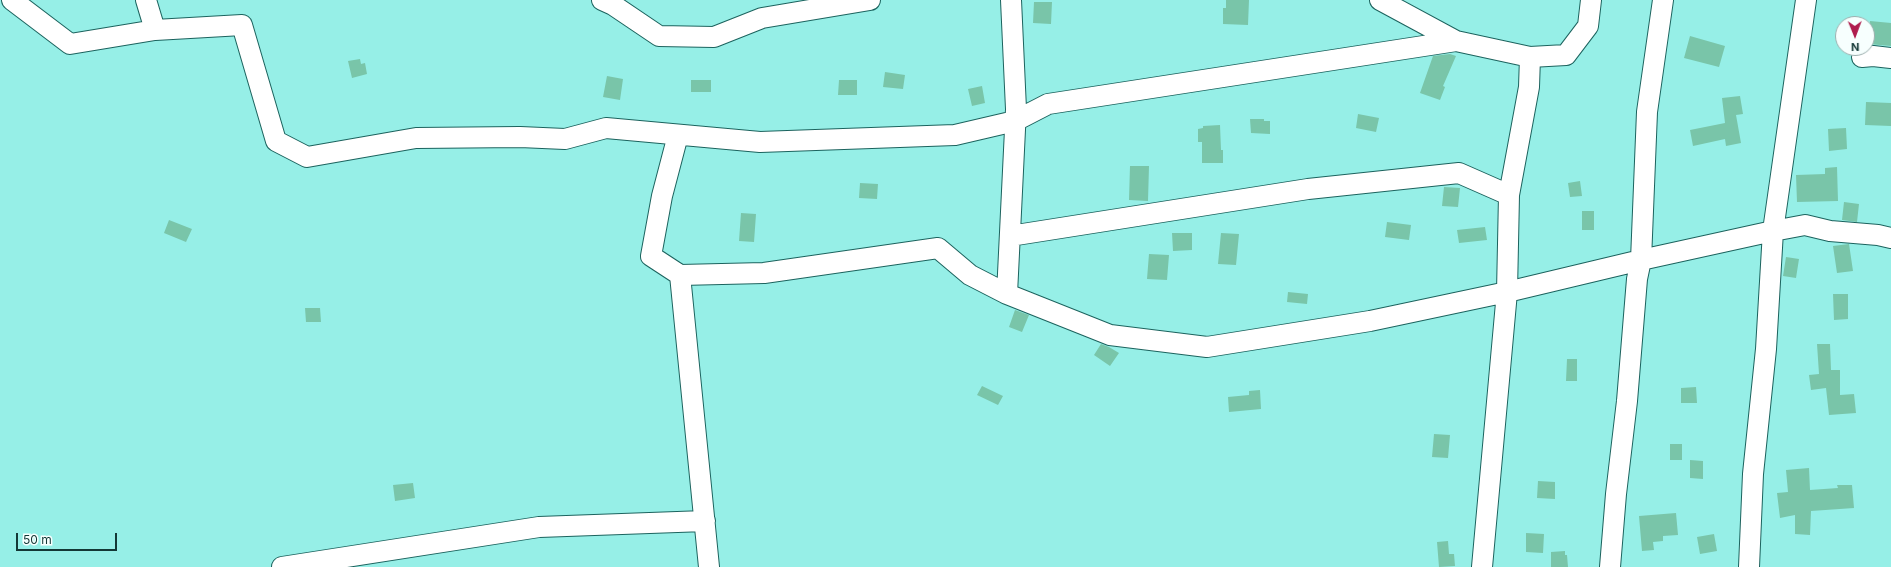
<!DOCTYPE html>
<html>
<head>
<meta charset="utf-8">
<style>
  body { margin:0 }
  #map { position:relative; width:1891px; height:567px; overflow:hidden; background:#96efe7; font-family:Inter,sans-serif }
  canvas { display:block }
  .north { position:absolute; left:1835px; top:16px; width:40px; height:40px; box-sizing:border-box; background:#f7fffe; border:1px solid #9cafae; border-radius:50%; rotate:179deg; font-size:11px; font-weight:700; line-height:16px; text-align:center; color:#133836 }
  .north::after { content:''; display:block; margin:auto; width:14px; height:18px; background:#af1d4e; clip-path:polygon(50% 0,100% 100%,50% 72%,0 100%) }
  .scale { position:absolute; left:16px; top:533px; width:101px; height:18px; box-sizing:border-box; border:2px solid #133836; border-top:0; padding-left:5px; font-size:12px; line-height:14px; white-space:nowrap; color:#133836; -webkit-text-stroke:3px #f7fffe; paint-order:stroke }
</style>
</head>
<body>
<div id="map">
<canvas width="1891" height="567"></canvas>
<div class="north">N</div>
<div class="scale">50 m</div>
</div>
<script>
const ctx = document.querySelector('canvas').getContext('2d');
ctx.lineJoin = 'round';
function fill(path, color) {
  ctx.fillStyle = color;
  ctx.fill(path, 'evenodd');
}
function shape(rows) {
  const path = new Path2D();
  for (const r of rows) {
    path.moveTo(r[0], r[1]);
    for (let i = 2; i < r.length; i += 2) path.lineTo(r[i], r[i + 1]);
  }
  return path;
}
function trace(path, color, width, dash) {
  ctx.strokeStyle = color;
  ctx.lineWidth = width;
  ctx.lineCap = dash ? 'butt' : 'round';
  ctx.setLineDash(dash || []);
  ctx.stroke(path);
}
const building = shape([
  [1226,0,1249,0,1248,25,1223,24,1223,8,1226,8],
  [1034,2,1052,2,1051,24,1033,23],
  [1870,21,1891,23,1891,46,1868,44],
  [1690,36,1725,46,1719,67,1684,58],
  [1450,54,1456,56,1443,86,1445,87,1440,100,1420,93,1433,56],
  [360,59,361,64,365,63,367,74,352,78,348,61],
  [885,72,905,75,903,89,883,87],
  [607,76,623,79,620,100,603,97],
  [691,80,711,80,711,92,691,92],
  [839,80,857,80,857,95,838,95],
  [982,86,985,103,972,106,968,89],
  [1740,96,1743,114,1736,115,1741,143,1726,146,1725,139,1693,146,1690,130,1725,123,1722,98],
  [1866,102,1891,103,1891,126,1865,125],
  [1358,114,1379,118,1376,132,1356,128],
  [1250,119,1264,119,1264,121,1270,121,1270,134,1251,133],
  [1220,125,1221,150,1223,150,1223,163,1202,163,1202,142,1198,142,1198,129,1203,128,1203,126],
  [1846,128,1847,149,1829,151,1828,129],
  [1130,166,1149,166,1148,201,1129,200],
  [1837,167,1838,201,1797,202,1796,175,1825,174,1825,168],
  [1580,181,1582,196,1570,197,1568,183],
  [860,183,878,184,877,199,859,198],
  [1444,187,1460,188,1458,207,1442,206],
  [1844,202,1859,204,1857,222,1842,220],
  [1582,211,1594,211,1594,230,1582,230],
  [741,213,756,214,754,242,739,241],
  [169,220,192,229,186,242,164,233],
  [1387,222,1411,225,1409,240,1385,237],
  [1485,227,1487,240,1459,243,1457,230],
  [1172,233,1192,233,1192,250,1173,251],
  [1221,233,1239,234,1236,265,1218,264],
  [1849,244,1853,271,1837,273,1833,246],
  [1149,254,1169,255,1167,280,1147,279],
  [1786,257,1799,259,1796,278,1783,276],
  [1288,292,1308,294,1307,304,1287,302],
  [1833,294,1848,294,1848,319,1834,320],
  [305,308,320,308,321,322,306,322],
  [1015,310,1029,315,1022,332,1009,327],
  [1101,344,1109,347,1119,353,1110,366,1094,355],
  [1817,344,1830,344,1831,370,1840,370,1840,395,1854,394,1856,413,1829,415,1826,388,1811,390,1809,375,1819,374],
  [1567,359,1577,359,1577,381,1566,381],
  [982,386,1003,396,998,405,977,395],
  [1696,387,1697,403,1681,403,1681,388],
  [1260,390,1261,409,1229,412,1228,397,1249,395,1249,391],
  [1434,434,1450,435,1448,458,1432,457],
  [1670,444,1682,444,1682,460,1670,460],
  [1690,460,1703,461,1703,479,1690,478],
  [1809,468,1810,490,1838,488,1837,485,1852,485,1854,508,1811,511,1810,535,1795,534,1795,515,1780,518,1777,493,1788,492,1786,470],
  [1538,481,1555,482,1555,499,1537,498],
  [413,483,415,498,395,501,393,485],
  [1676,513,1678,535,1663,536,1663,541,1653,542,1654,550,1642,551,1639,516],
  [1526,533,1544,534,1543,553,1526,552],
  [1714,534,1717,551,1700,554,1697,537],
  [1448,541,1449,554,1454,554,1455,566,1439,567,1437,542],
  [1565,551,1565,555,1567,555,1568,567,1551,567,1551,552]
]);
const minor = shape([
  [12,0,70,44,155,30],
  [146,0,155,30,242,25,276,141,307,157,416,138,520,137,565,139,606,128,760,142,955,135,1015,121,1048,104,1456,41],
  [602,0,613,5,659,36,714,37,762,18,870,0],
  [1011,0,1016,109,1007,294,1110,335,1207,347,1370,321,1507,292,1641,260,1637,279,1627,401,1616,494,1610,567],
  [1380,0,1456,41,1530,57,1529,87,1509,195],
  [1663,0,1647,112,1641,260,1773,231,1805,225,1830,231,1878,235,1891,238],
  [1530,57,1566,55,1588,26,1591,0],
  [1862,57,1873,56,1891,58],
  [678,135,662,196,651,256,680,275],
  [1010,236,1308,189,1459,173,1509,195,1507,292,1482,567],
  [282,567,539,527,705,521],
  [709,567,680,275,764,273,938,248,970,275,1007,294],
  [1749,567,1753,474,1766,349,1773,231,1806,0]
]);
fill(building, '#79c5a9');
trace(minor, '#1c635e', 22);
trace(minor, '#fff', 20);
</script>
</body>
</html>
